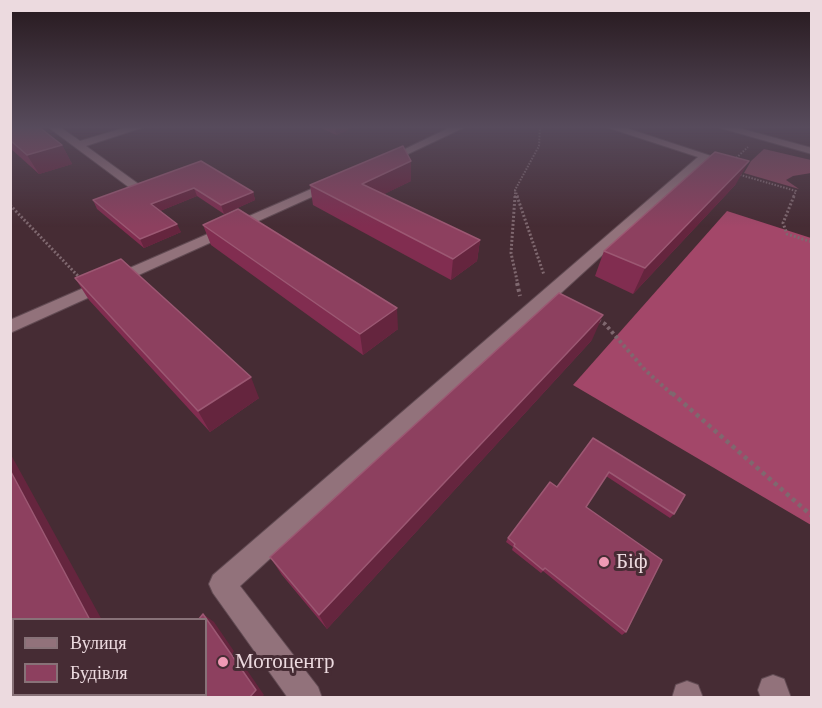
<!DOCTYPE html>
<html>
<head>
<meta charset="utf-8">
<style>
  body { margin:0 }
  #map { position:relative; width:822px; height:708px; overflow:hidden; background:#462c34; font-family:"Crimson Pro",serif }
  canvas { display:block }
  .frame { position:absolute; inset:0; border:12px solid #ecdadf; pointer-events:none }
  .legend { position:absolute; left:12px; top:618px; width:195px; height:78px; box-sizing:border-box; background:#462c34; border:2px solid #887278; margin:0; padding:8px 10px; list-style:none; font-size:18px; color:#ecdadf }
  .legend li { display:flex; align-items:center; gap:12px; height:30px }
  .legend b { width:30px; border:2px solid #887278 }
</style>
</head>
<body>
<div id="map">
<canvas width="822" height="708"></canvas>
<div class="frame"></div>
<ul class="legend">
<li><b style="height:8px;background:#92727b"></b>Вулиця</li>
<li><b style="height:16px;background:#8d405f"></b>Будівля</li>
</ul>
</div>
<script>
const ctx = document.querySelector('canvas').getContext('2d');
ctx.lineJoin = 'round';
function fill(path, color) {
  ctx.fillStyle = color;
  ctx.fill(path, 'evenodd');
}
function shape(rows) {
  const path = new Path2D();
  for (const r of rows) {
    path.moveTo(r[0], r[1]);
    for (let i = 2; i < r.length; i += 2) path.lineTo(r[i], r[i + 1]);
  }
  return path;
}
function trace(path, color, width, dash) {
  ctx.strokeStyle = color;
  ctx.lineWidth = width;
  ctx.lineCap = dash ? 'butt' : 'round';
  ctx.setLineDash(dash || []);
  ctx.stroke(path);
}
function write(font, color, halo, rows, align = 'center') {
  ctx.font = font + ' "Crimson Pro",serif';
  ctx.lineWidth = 6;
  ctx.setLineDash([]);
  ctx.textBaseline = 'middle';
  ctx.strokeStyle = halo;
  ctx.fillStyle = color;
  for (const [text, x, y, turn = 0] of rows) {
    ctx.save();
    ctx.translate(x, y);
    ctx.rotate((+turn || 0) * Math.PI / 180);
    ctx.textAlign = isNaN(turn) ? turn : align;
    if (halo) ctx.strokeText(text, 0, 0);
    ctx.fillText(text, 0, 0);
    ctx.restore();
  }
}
const green = shape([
  [764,149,811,160,811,173,793,176,786,180,799,189,744,173,751,161]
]);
const forest = shape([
  [727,211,811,238,811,525,573,385]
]);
const pathFar3 = shape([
  [734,160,748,147],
  [737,174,796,191,793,197],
  [515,190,518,197],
  [515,197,515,190,539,146,540,127]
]);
const pathFar2 = shape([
  [515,196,511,253,518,285],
  [517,196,544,275],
  [794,196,783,223,787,234,812,242],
  [10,205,78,276]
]);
const pathFar1 = shape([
  [517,283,520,296],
  [598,320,605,324,645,370,673,395]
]);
const path = shape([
  [672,393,812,516]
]);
const minor = shape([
  [48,127,60,127,80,141,127,127,144,127,86,146,144,188,138,192,134,191,48,127],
  [451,127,465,127,389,163,385,164,380,161,451,127],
  [606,127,623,127,711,156,240,586,318,687,322,698,288,698,213,593,209,584,213,575,698,157,606,127],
  [717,127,735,127,812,148,812,154,717,127],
  [332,180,338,184,336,186,10,333,10,320,332,180],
  [773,675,784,679,791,698,761,698,758,690,762,679,773,675],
  [687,681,698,685,703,698,672,698,676,685,687,681]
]);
const wall = shape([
  [10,127,62,145,72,164,39,174,10,148],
  [319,127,348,127,348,130,336,135],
  [201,161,253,192,255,200,224,214,197,196,160,211,181,232,144,248,97,209,93,200],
  [411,181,384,194,480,240,477,261,451,280,313,205,310,185],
  [736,184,633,294,595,276,604,251],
  [203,225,398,329,363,355,211,245],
  [75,278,259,398,210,432,89,300],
  [592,340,327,629,282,575,270,557],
  [593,438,674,514,670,518,606,476,586,507,626,632,622,635,543,571,541,573,512,550,513,547,506,542,508,538,557,487]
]);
const shadedWall = shape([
  [335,127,348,127,348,130,336,135],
  [62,145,72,164,39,174,27,155],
  [411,161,411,181,364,204,362,184],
  [749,161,736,184,633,294,645,268],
  [194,188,197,196,155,213,151,204],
  [253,192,255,200,224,214,221,205],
  [177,224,181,232,144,248,140,239],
  [480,240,477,261,451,280,453,259],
  [397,308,398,329,363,355,360,334],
  [603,315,592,340,327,629,319,615],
  [251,377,259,398,210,432,198,411],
  [10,453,102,620,90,620,10,470],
  [203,614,214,622,264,695,261,698,249,698],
  [14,690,14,694,35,694,31,698,24,698,10,695,10,692]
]);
const building = shape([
  [10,127,39,127,62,145,27,155,10,140,10,127],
  [403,146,411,161,362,184,480,240,453,259,310,185,403,146],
  [715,152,749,161,645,268,604,251,715,152],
  [201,161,253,192,221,205,194,188,151,204,177,224,140,239,93,200,201,161],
  [238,209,397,308,360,334,203,225,238,209],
  [121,259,251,377,198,411,75,278,121,259],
  [559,293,603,315,319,615,270,557,559,293],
  [593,438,685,495,674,514,609,472,586,507,662,560,626,632,545,568,543,570,514,546,515,544,508,538,550,482,557,487,593,438],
  [10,470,90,620,14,620,14,690,10,692,10,470],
  [203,614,256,690,249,698,55,698,54,694,206,694,206,620,198,620,203,614]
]);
const markers = [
  [604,562,6,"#f09ab5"],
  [223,662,6,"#f09ab5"]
];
const nearPoinames = [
  ["Біф",616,562],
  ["Мотоцентр",235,662]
];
fill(green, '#89455d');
fill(forest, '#a34769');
trace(minor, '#624b53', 2);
trace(pathFar3, '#7f686f', 2, [1.5, 1.5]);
trace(pathFar2, '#7f686f', 3, [2, 2]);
trace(pathFar1, '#7f686f', 4, [3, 3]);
trace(path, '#7f686f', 4.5, [4, 4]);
fill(minor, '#92727b');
fill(wall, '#812d50');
fill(shadedWall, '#65253e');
fill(building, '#8d405f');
trace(building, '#9c5873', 1.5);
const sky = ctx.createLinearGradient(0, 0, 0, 227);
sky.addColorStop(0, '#26181d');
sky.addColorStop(0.56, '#574b5c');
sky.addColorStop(1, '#574b5c00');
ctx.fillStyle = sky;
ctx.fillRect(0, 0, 822, 227);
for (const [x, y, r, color] of markers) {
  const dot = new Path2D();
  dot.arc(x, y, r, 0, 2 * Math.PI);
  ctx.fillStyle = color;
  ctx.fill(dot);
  trace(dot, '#462c34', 2);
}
write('21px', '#ecdadf', '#462c34', nearPoinames, 'left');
</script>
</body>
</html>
